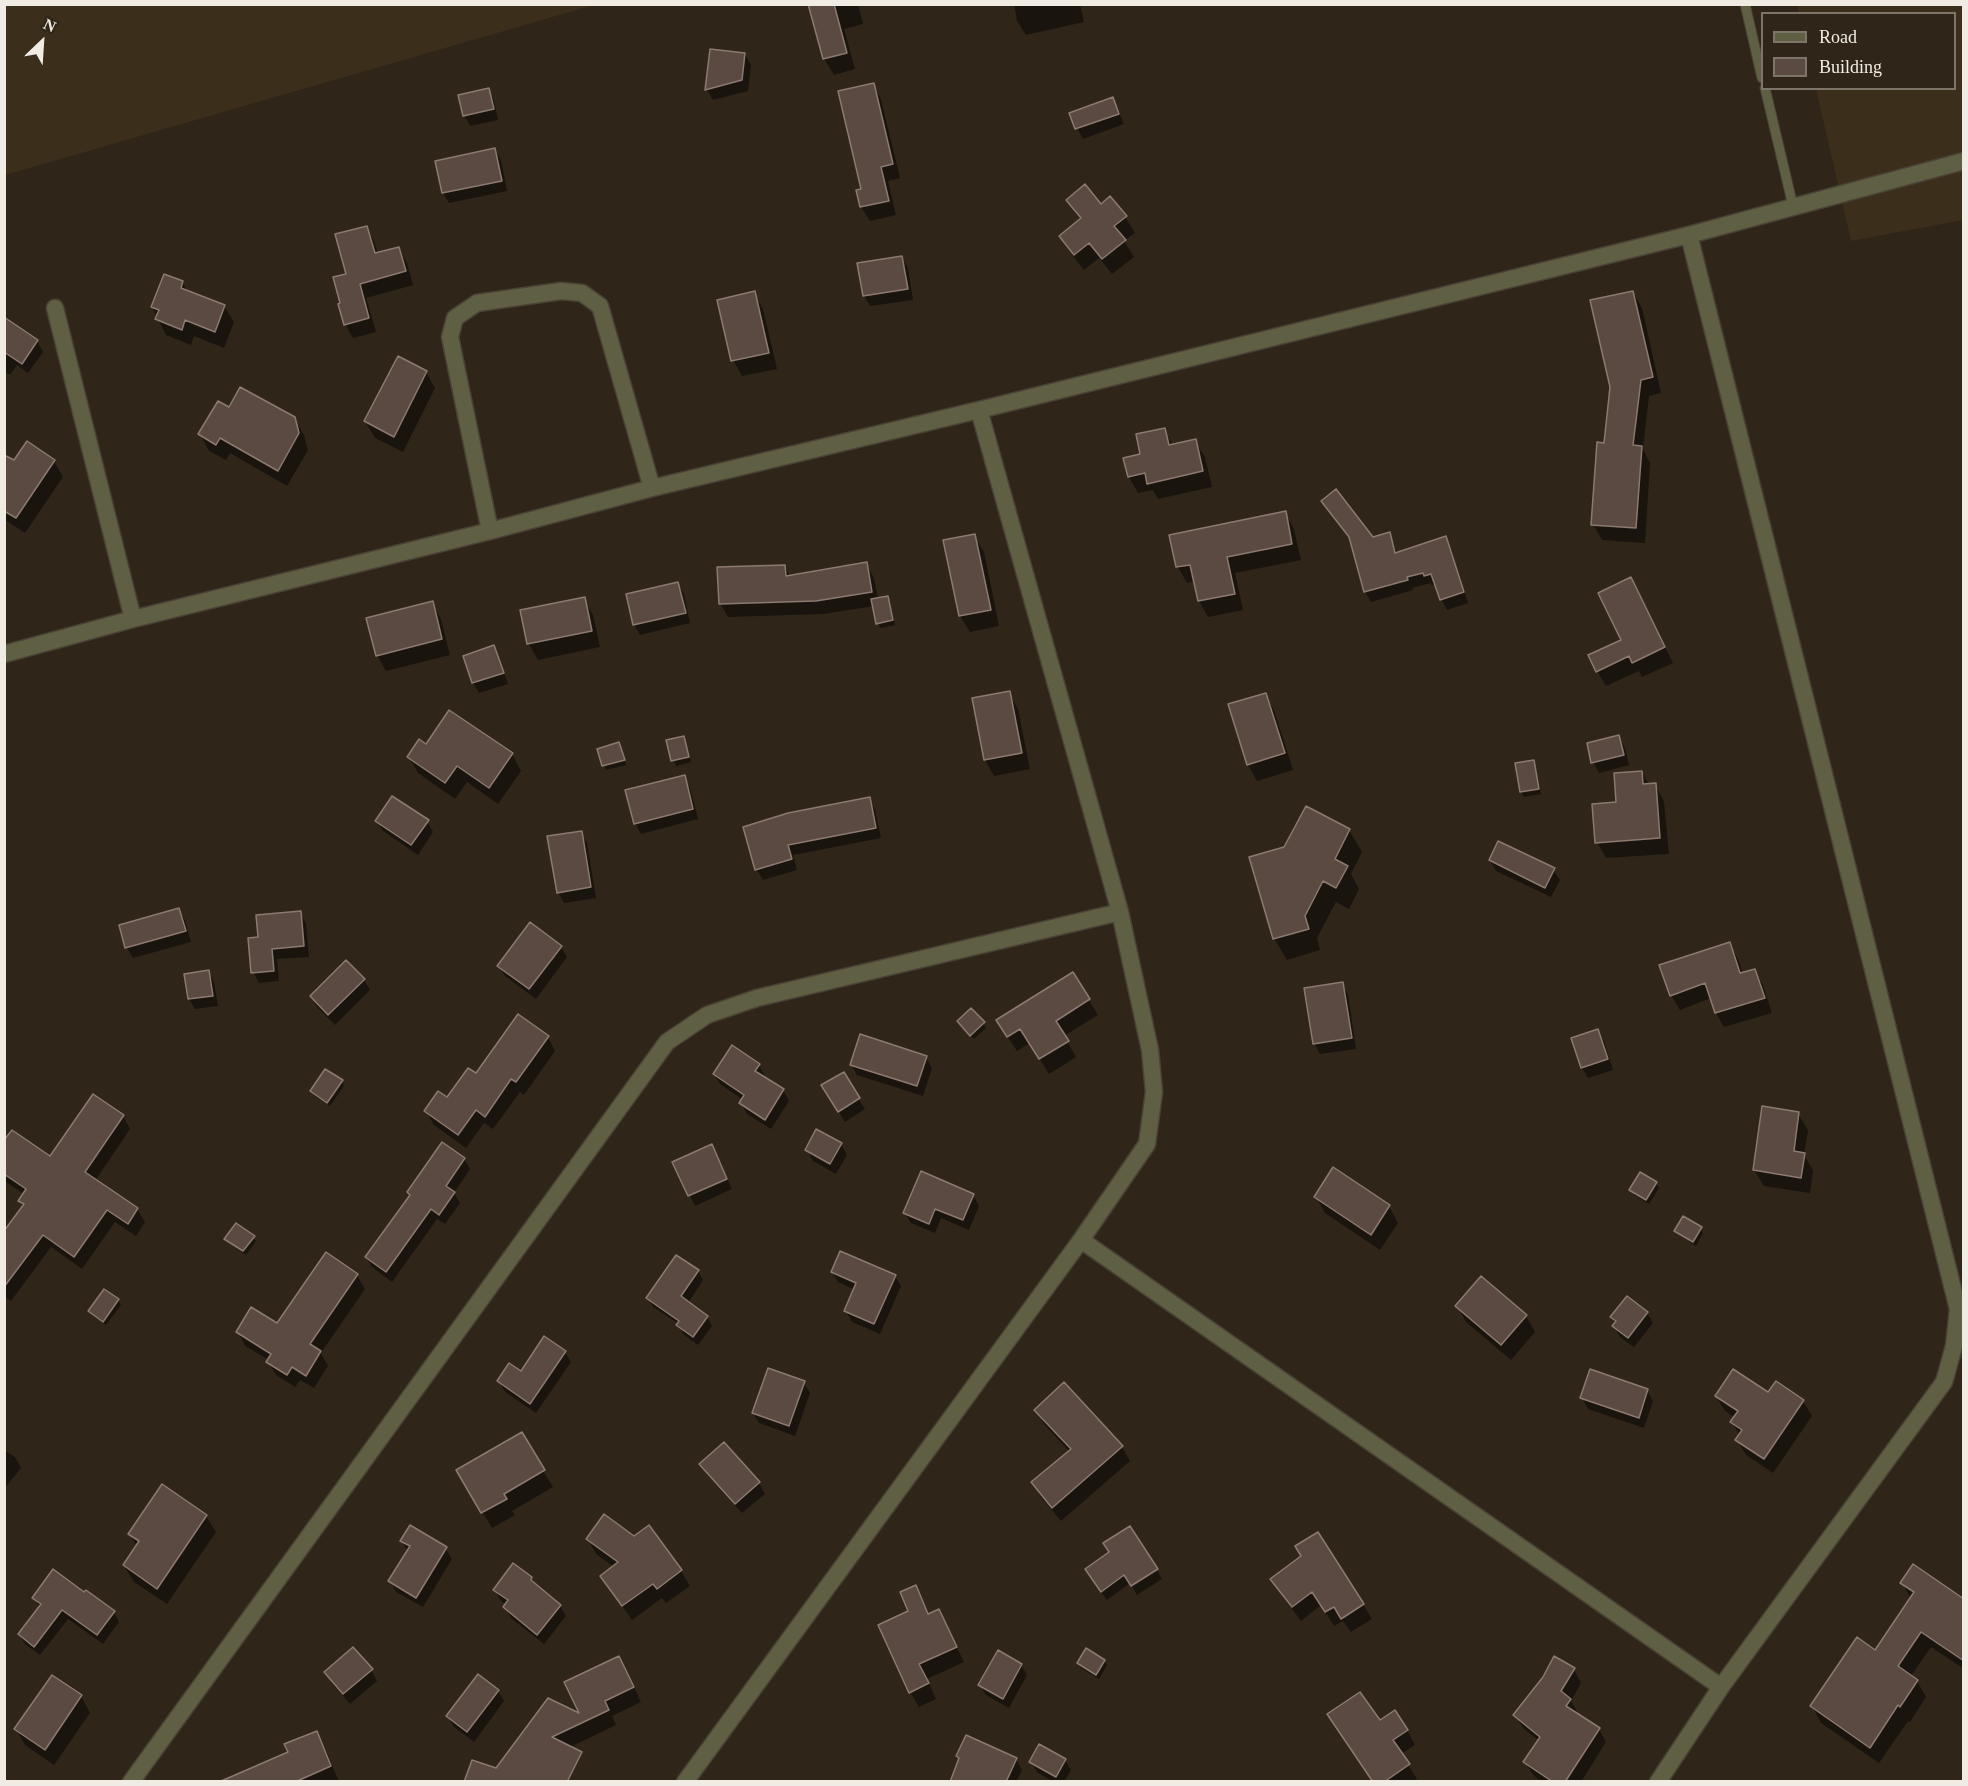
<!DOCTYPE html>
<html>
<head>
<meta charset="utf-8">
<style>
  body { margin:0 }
  #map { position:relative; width:1968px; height:1786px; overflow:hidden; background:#2f2619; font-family:"Times New Roman",serif }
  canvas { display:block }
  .frame { position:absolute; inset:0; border:6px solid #f1ece3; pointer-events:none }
  .legend { position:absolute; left:1761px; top:12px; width:195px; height:78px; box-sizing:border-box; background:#2f2619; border:2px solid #7d756a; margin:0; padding:8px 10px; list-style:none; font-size:18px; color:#f1ece3 }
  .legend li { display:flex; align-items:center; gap:12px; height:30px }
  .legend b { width:30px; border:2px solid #7d756a }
  .north { position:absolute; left:12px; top:12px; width:60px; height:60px; -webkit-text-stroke:4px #2f2619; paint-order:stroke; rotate:25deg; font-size:16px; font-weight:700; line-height:24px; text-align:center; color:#f1ece3 }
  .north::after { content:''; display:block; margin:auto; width:21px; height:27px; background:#f1ece3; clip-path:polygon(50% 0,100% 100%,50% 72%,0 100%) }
</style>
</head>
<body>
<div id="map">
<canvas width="1968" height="1786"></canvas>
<div class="frame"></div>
<ul class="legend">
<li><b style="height:8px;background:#5f6043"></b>Road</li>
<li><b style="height:16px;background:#5a4a41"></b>Building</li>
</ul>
<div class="north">N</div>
</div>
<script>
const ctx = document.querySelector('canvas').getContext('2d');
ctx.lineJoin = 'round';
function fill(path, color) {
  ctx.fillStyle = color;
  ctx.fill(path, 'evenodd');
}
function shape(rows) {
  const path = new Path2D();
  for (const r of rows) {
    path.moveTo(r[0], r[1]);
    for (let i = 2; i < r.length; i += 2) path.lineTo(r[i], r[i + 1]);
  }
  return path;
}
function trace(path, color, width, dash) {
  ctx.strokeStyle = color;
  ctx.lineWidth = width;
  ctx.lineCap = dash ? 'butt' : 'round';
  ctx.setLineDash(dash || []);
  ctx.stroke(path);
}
const built = shape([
  [5,4,594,4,594,5,5,175],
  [1797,5,1963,5,1963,220,1851,241,1816,89,1954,88,1954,14,1799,13]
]);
const shadow = shape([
  [809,4,858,4,863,24,844,29,855,69,834,75,824,59],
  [1014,4,1080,4,1084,22,1026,35,1017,21],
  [712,50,745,54,751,65,748,91,713,100,707,90],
  [873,85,881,99,900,178,888,181,896,215,870,221,861,207,858,191,862,190],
  [488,90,494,100,498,120,470,126,464,115],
  [1113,99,1124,124,1083,139,1077,128],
  [495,150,501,160,507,191,449,203,443,193,437,162],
  [1068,200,1101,206,1125,217,1135,233,1124,241,1134,257,1112,274,1099,258,1084,270,1070,252,1061,236,1081,220],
  [366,227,374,241,378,254,399,249,407,263,413,285,366,298,376,332,353,338,345,324,348,275],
  [902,258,908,268,913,300,870,306,864,296,859,265],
  [182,282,188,292,224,306,234,322,224,348,194,336,191,345,166,335,152,307],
  [1633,292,1642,308,1661,393,1649,396,1643,449,1650,463,1645,543,1602,540,1593,524],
  [754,293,763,309,777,369,742,376,733,360],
  [4,319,37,341,43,352,28,373,17,365,10,375,4,371],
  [426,372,435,388,403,452,375,438,365,421],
  [229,409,294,418,304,435,308,450,287,486,230,453,226,460,209,451,200,434],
  [1164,430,1173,446,1195,441,1205,457,1212,487,1158,499,1153,490,1138,493,1129,477,1125,460,1142,456],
  [54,461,63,477,25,533,4,519,4,462],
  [1323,501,1372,539,1389,534,1397,553,1445,538,1451,549,1468,603,1447,610,1441,599,1436,584,1432,585,1430,583,1412,588,1413,590,1371,602,1365,591,1352,541],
  [1285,513,1294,529,1301,560,1235,573,1243,610,1208,617,1199,601,1195,581,1187,583,1178,567,1171,536],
  [974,536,984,552,999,626,970,632,960,616],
  [866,564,874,578,878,599,888,597,890,602,895,625,880,628,874,606,824,614,728,617,720,603,785,567,790,576],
  [1631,579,1673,663,1642,677,1639,671,1606,686,1597,671,1623,641],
  [678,584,684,594,690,623,640,635,634,624],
  [584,599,593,615,600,647,538,660,529,644,522,611],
  [432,603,441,619,450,655,386,671,377,655],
  [493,647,499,657,508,684,479,693,473,683,465,657],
  [1009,693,1018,709,1030,769,994,776,985,760],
  [1265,694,1274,710,1293,770,1257,781,1248,765,1230,705],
  [683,737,691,762,676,766,668,741],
  [1619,737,1625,748,1629,765,1599,773,1593,762],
  [619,744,626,765,606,770,599,750],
  [426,746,512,754,521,771,498,804,467,782,455,799,418,773,409,757],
  [1533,762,1536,767,1541,794,1524,797,1521,792,1517,765],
  [1642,772,1649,785,1655,785,1664,801,1669,854,1606,858,1597,842,1617,804],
  [684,777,690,788,698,819,641,834,635,823],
  [869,799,875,810,881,838,793,855,797,870,763,880,757,870,744,828],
  [377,821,427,821,433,832,418,855,383,831],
  [1349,830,1362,852,1351,874,1359,889,1349,909,1336,902,1317,938,1320,950,1287,960,1274,938],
  [581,833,587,843,596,898,564,903,558,892],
  [1490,860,1553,870,1560,880,1551,897,1496,871],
  [179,910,185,920,191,942,133,958,127,948,120,926],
  [300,913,306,923,309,957,277,959,279,981,259,983,253,972,260,938],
  [1730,944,1738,959,1743,974,1754,970,1763,985,1772,1013,1724,1027,1716,1013,1711,998,1680,1010,1671,995],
  [561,947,567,957,536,999,505,976,499,966],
  [208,972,214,982,218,1006,195,1009,189,999,186,975],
  [1073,974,1098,1015,1064,1036,1076,1057,1049,1074,1030,1043,1017,1051,1007,1036],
  [364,980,370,990,335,1025,317,1007,311,996],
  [1342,984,1348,994,1356,1049,1320,1054,1314,1043],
  [958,1022,983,1023,986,1028,974,1039],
  [1598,1031,1604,1041,1613,1070,1588,1078,1582,1068],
  [548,1037,555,1051,524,1095,520,1092,493,1129,484,1123,466,1148,434,1125,426,1111,447,1099,476,1075],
  [926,1057,932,1068,923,1096,857,1075,851,1064],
  [759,1065,765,1076,763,1078,783,1090,789,1101,771,1129,747,1114,741,1103,743,1100,720,1084,714,1074],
  [843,1074,865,1109,845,1122,824,1086],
  [342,1081,344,1086,330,1106,315,1096,312,1091],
  [1798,1114,1808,1130,1804,1155,1813,1170,1810,1193,1764,1186,1754,1170],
  [123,1116,130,1129,95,1181,137,1209,145,1222,136,1236,115,1222,82,1269,51,1247,11,1301,4,1296,4,1233,24,1207,20,1201,24,1194,4,1181,4,1143,51,1158],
  [841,1144,847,1155,836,1174,813,1161,807,1150],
  [717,1157,732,1189,695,1206,674,1163],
  [464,1159,470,1169,454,1193,460,1203,445,1224,437,1219,392,1282,372,1267,366,1257,411,1196,408,1192],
  [1334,1169,1389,1206,1398,1223,1380,1250,1325,1213,1316,1197],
  [1656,1183,1659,1188,1649,1204,1634,1195,1631,1190],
  [973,1195,979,1206,969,1230,941,1218,935,1233,911,1223,905,1213],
  [1701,1228,1703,1233,1696,1246,1679,1235,1676,1231],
  [253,1237,256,1241,246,1255,229,1243,226,1239],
  [677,1257,698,1271,703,1280,688,1303,707,1317,712,1326,698,1345,683,1334,679,1324,653,1307,648,1298],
  [832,1272,895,1276,901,1286,880,1334,852,1322,846,1311,855,1290,838,1282],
  [357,1275,365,1289,321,1353,328,1366,314,1388,300,1380,295,1387,276,1375,268,1362,269,1360,245,1346,238,1332,277,1325],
  [118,1300,121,1305,106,1325,93,1316,90,1311],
  [1457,1306,1526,1316,1535,1332,1511,1360,1466,1322],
  [1647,1313,1653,1323,1634,1347,1620,1337,1614,1326,1616,1324,1612,1317],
  [565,1352,571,1362,536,1413,505,1392,499,1381],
  [804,1383,810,1393,795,1436,759,1423,753,1413],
  [1647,1390,1653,1401,1644,1428,1588,1409,1582,1398],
  [1768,1394,1803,1401,1812,1416,1773,1473,1746,1455,1737,1440,1740,1436,1732,1422,1735,1418,1725,1411,1716,1396],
  [1036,1410,1122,1447,1130,1461,1061,1521,1041,1497,1033,1483,1070,1452,1044,1424],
  [521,1434,553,1487,512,1511,515,1515,492,1528,458,1471],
  [4,1450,15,1457,21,1468,4,1489],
  [701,1464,759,1483,765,1494,742,1513,707,1474],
  [206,1516,216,1532,167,1604,134,1582,124,1566,137,1547,130,1534],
  [649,1527,681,1571,690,1586,666,1603,662,1598,632,1620,602,1576,614,1567,596,1554,588,1539,634,1538],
  [402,1541,446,1549,452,1559,423,1607,396,1592,390,1581,408,1552],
  [1157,1570,1162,1579,1137,1595,1130,1583,1107,1600,1092,1579],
  [531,1578,536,1586,560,1606,566,1616,544,1644,511,1618,505,1607,507,1605,501,1601,495,1590],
  [1272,1579,1363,1604,1372,1619,1351,1632,1343,1621,1334,1626,1321,1605,1301,1621,1281,1594],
  [1902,1583,1964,1601,1964,1669,1931,1647,1911,1676,1917,1681,1926,1697,1910,1722,1908,1721,1879,1763,1821,1723,1812,1706,1875,1652,1911,1599],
  [915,1587,929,1615,939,1611,964,1662,927,1679,936,1699,919,1707,910,1692,910,1612],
  [34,1598,114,1612,119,1622,103,1644,68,1619,40,1655,25,1644,19,1634,40,1608],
  [1104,1661,1107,1665,1099,1679,1081,1668,1078,1663],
  [1021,1665,1027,1675,1009,1708,986,1695,980,1685],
  [371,1670,377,1681,350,1704,332,1683,326,1672],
  [1574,1670,1581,1683,1571,1701,1578,1713,1577,1715,1599,1729,1606,1742,1581,1782,1542,1782,1533,1775,1525,1762,1539,1741,1523,1728,1515,1715],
  [627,1672,641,1702,612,1716,616,1725,560,1752,497,1770,582,1716],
  [498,1691,504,1701,474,1742,454,1727,448,1717],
  [81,1696,90,1713,54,1765,25,1745,16,1729],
  [1380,1723,1407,1730,1415,1745,1401,1754,1417,1779,1414,1782,1373,1782],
  [316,1732,325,1748,339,1782,254,1782],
  [1016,1759,1022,1770,1016,1782,951,1782],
  [1065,1760,1071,1770,1064,1782,1053,1782,1037,1772,1031,1762]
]);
const building = shape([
  [808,4,834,4,847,53,823,59,808,4],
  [710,49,745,53,742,80,705,90,710,49],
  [874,83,893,164,881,167,889,201,860,207,856,190,861,189,838,91,874,83],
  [489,88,494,109,463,116,458,95,489,88],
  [1113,97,1119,114,1075,129,1069,113,1113,97],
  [495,148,502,181,442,193,435,161,495,148],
  [1085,184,1101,204,1110,196,1127,216,1114,226,1126,240,1102,259,1089,243,1074,255,1059,236,1081,218,1066,200,1085,184],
  [367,226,375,253,399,247,406,271,360,284,369,318,344,325,338,304,340,303,333,277,346,274,335,234,367,226],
  [902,256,908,289,863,296,857,263,902,256],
  [164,274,183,281,181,288,225,305,215,332,185,320,182,330,155,319,159,310,151,307,164,274],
  [755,291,769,353,731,361,717,300,755,291],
  [1633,291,1653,377,1641,380,1633,445,1642,446,1636,528,1591,525,1597,442,1604,443,1610,387,1590,300,1633,291],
  [4,317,38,340,22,364,4,352,4,317],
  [398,356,427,371,394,437,364,421,398,356],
  [240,387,295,417,299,433,278,471,220,438,216,445,198,434,218,401,229,407,240,387],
  [1165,428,1169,445,1196,439,1203,471,1147,484,1145,473,1128,477,1123,458,1140,454,1136,434,1165,428],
  [27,441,55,460,16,518,4,511,4,455,14,460,27,441],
  [1336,489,1373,537,1390,532,1395,553,1446,536,1464,592,1440,600,1431,574,1424,576,1423,573,1407,577,1408,580,1364,592,1349,537,1321,501,1336,489],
  [1286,511,1292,544,1227,557,1235,594,1198,601,1190,565,1176,567,1169,535,1286,511],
  [975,534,991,610,959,616,943,540,975,534],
  [867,562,872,592,816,601,719,604,717,567,785,565,786,576,867,562],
  [1631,577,1665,647,1632,663,1629,656,1596,672,1588,655,1621,640,1598,593,1631,577],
  [678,582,686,613,633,625,626,594,678,582],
  [888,596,893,620,876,624,871,599,888,596],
  [585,597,592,631,527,644,520,610,585,597],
  [433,601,442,639,376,656,366,618,433,601],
  [494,645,504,673,472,683,463,656,494,645],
  [1010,691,1022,753,984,760,972,698,1010,691],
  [1266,693,1285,753,1247,765,1228,704,1266,693],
  [449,710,513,753,489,788,457,766,445,783,407,757,419,739,426,744,449,710],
  [1619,735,1624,755,1591,763,1587,743,1619,735],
  [684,736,689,757,671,761,666,740,684,736],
  [619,742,625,760,602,766,597,749,619,742],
  [1534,760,1539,789,1520,792,1515,763,1534,760],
  [1642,771,1643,784,1656,783,1660,838,1595,843,1592,804,1616,802,1614,773,1642,771],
  [685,775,693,809,634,824,625,790,685,775],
  [392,796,429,820,411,845,375,821,392,796],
  [870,797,876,828,788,845,792,859,755,870,743,827,788,813,870,797],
  [1306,806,1350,829,1335,859,1348,866,1336,888,1323,881,1305,916,1309,929,1273,939,1249,857,1284,847,1306,806],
  [582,831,591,887,557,893,547,836,582,831],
  [1498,841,1555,868,1545,888,1489,860,1498,841],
  [179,908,186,931,125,948,119,925,179,908],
  [301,911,304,946,272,949,274,971,251,973,248,938,258,937,256,915,301,911],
  [530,922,562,946,529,989,497,966,530,922],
  [1730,942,1740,973,1755,969,1765,998,1715,1013,1705,983,1670,996,1659,965,1730,942],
  [346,960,365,979,328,1015,310,996,346,960],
  [209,970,213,996,188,999,184,974,209,970],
  [1073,972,1090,999,1056,1021,1069,1041,1039,1059,1020,1029,1007,1037,996,1020,1073,972],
  [1343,982,1352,1038,1313,1044,1304,988,1343,982],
  [971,1008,985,1022,970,1036,957,1021,971,1008],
  [518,1014,549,1036,516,1082,511,1079,485,1117,476,1110,458,1135,424,1111,438,1091,447,1097,468,1068,476,1073,518,1014],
  [1598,1029,1608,1059,1581,1068,1571,1038,1598,1029],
  [860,1034,927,1056,917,1086,850,1065,860,1034],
  [732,1045,760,1064,755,1071,784,1089,765,1120,739,1103,744,1095,713,1074,732,1045],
  [325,1069,343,1080,327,1103,310,1091,325,1069],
  [844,1072,860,1098,838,1112,821,1085,844,1072],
  [93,1094,124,1115,85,1172,138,1208,128,1224,107,1210,74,1257,43,1235,4,1287,4,1231,24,1204,18,1201,26,1189,4,1174,4,1140,12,1130,50,1156,93,1094],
  [1762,1106,1799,1112,1794,1151,1805,1153,1801,1178,1753,1170,1762,1106],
  [816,1129,842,1143,830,1164,805,1150,816,1129],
  [442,1142,465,1158,446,1186,455,1192,439,1215,431,1209,386,1272,365,1257,410,1195,407,1192,442,1142],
  [712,1144,727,1179,688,1196,672,1162,712,1144],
  [1333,1167,1390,1205,1371,1235,1314,1197,1333,1167],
  [921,1171,974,1194,963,1220,935,1209,929,1224,903,1213,921,1171],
  [1640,1172,1657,1182,1646,1200,1629,1190,1640,1172],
  [1683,1216,1702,1227,1693,1242,1674,1231,1683,1216],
  [236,1223,255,1236,243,1251,224,1239,236,1223],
  [840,1251,896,1275,874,1324,844,1311,856,1283,831,1272,840,1251],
  [326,1252,358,1274,310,1344,321,1351,306,1376,292,1367,287,1375,266,1362,271,1354,236,1332,251,1307,277,1323,326,1252],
  [676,1255,699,1270,681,1296,708,1316,693,1337,676,1325,679,1321,646,1298,676,1255],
  [1481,1276,1527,1315,1501,1345,1455,1306,1481,1276],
  [104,1289,119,1299,103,1322,88,1311,104,1289],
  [1627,1296,1648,1312,1628,1338,1612,1326,1616,1321,1610,1317,1627,1296],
  [544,1336,566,1351,530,1404,497,1381,509,1363,521,1371,544,1336],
  [768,1368,805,1381,789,1426,752,1413,768,1368],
  [1590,1369,1648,1389,1639,1418,1580,1398,1590,1369],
  [1733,1369,1768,1392,1776,1381,1804,1400,1764,1459,1735,1440,1742,1430,1730,1422,1738,1411,1715,1396,1733,1369],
  [1064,1382,1123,1446,1052,1508,1031,1482,1071,1449,1034,1410,1064,1382],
  [522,1432,545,1470,504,1494,507,1499,481,1513,456,1470,522,1432],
  [724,1442,760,1482,735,1504,699,1464,724,1442],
  [162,1484,207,1515,157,1589,123,1565,139,1541,128,1534,162,1484],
  [604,1514,634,1536,649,1525,682,1570,657,1589,653,1584,622,1606,600,1576,618,1562,586,1539,604,1514],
  [410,1525,447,1547,416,1598,388,1581,410,1546,400,1541,410,1525],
  [1130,1526,1158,1569,1131,1586,1124,1575,1101,1592,1085,1569,1109,1552,1103,1543,1130,1526],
  [1318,1532,1364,1604,1341,1619,1334,1607,1325,1612,1312,1592,1292,1607,1270,1579,1301,1556,1295,1546,1318,1532],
  [513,1563,532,1577,531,1580,561,1605,537,1635,503,1607,508,1600,493,1590,513,1563],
  [1913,1564,1964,1599,1964,1661,1921,1632,1898,1666,1918,1680,1900,1707,1898,1705,1870,1748,1810,1706,1857,1637,1875,1650,1914,1592,1900,1583,1913,1564],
  [53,1569,84,1592,86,1590,115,1611,97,1635,62,1610,34,1647,18,1634,41,1604,32,1598,53,1569],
  [916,1585,928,1614,939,1609,957,1647,919,1664,929,1683,909,1693,878,1625,908,1611,900,1592,916,1585],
  [353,1647,373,1669,343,1694,324,1672,353,1647],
  [1086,1648,1105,1660,1096,1675,1077,1663,1086,1648],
  [998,1650,1022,1664,1003,1699,978,1685,998,1650],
  [619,1656,634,1687,605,1701,609,1710,552,1737,582,1752,567,1782,464,1782,472,1760,496,1768,548,1698,579,1713,564,1682,619,1656],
  [1554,1656,1575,1668,1561,1691,1571,1699,1566,1706,1600,1728,1565,1782,1553,1782,1523,1762,1540,1737,1513,1715,1543,1677,1554,1656],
  [478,1674,499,1690,467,1732,446,1716,478,1674],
  [52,1675,82,1695,45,1750,14,1729,52,1675],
  [1360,1692,1380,1720,1395,1710,1408,1730,1393,1740,1410,1764,1384,1782,1373,1782,1327,1714,1360,1692],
  [317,1731,331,1766,295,1782,219,1782,288,1752,284,1744,317,1731],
  [966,1735,1017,1758,1006,1782,950,1782,959,1758,956,1756,966,1735],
  [1039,1744,1066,1759,1056,1777,1029,1762,1039,1744]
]);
const service = shape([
  [1745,4,1762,78],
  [1765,88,1793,206]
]);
const minor = shape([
  [55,308,133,619],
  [490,531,450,337,455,318,477,303,561,291,582,293,600,306,652,488],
  [4,654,133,619,490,531,652,488,979,410,1689,235,1964,161],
  [1081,1240,1721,1687],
  [131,1782,667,1042,707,1015,757,998,1120,912],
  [685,1782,1081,1240,1147,1144,1154,1092,1150,1050,1120,912,979,410],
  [1658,1782,1721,1687,1944,1382,1954,1346,1958,1309,1689,235]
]);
fill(built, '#3b2f1c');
fill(shadow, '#0007');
fill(building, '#5a4a41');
trace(building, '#8c7a71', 1.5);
trace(service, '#4a4235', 11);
trace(minor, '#4a4235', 19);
trace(service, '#5f6043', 9);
trace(minor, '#5f6043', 16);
</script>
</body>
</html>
